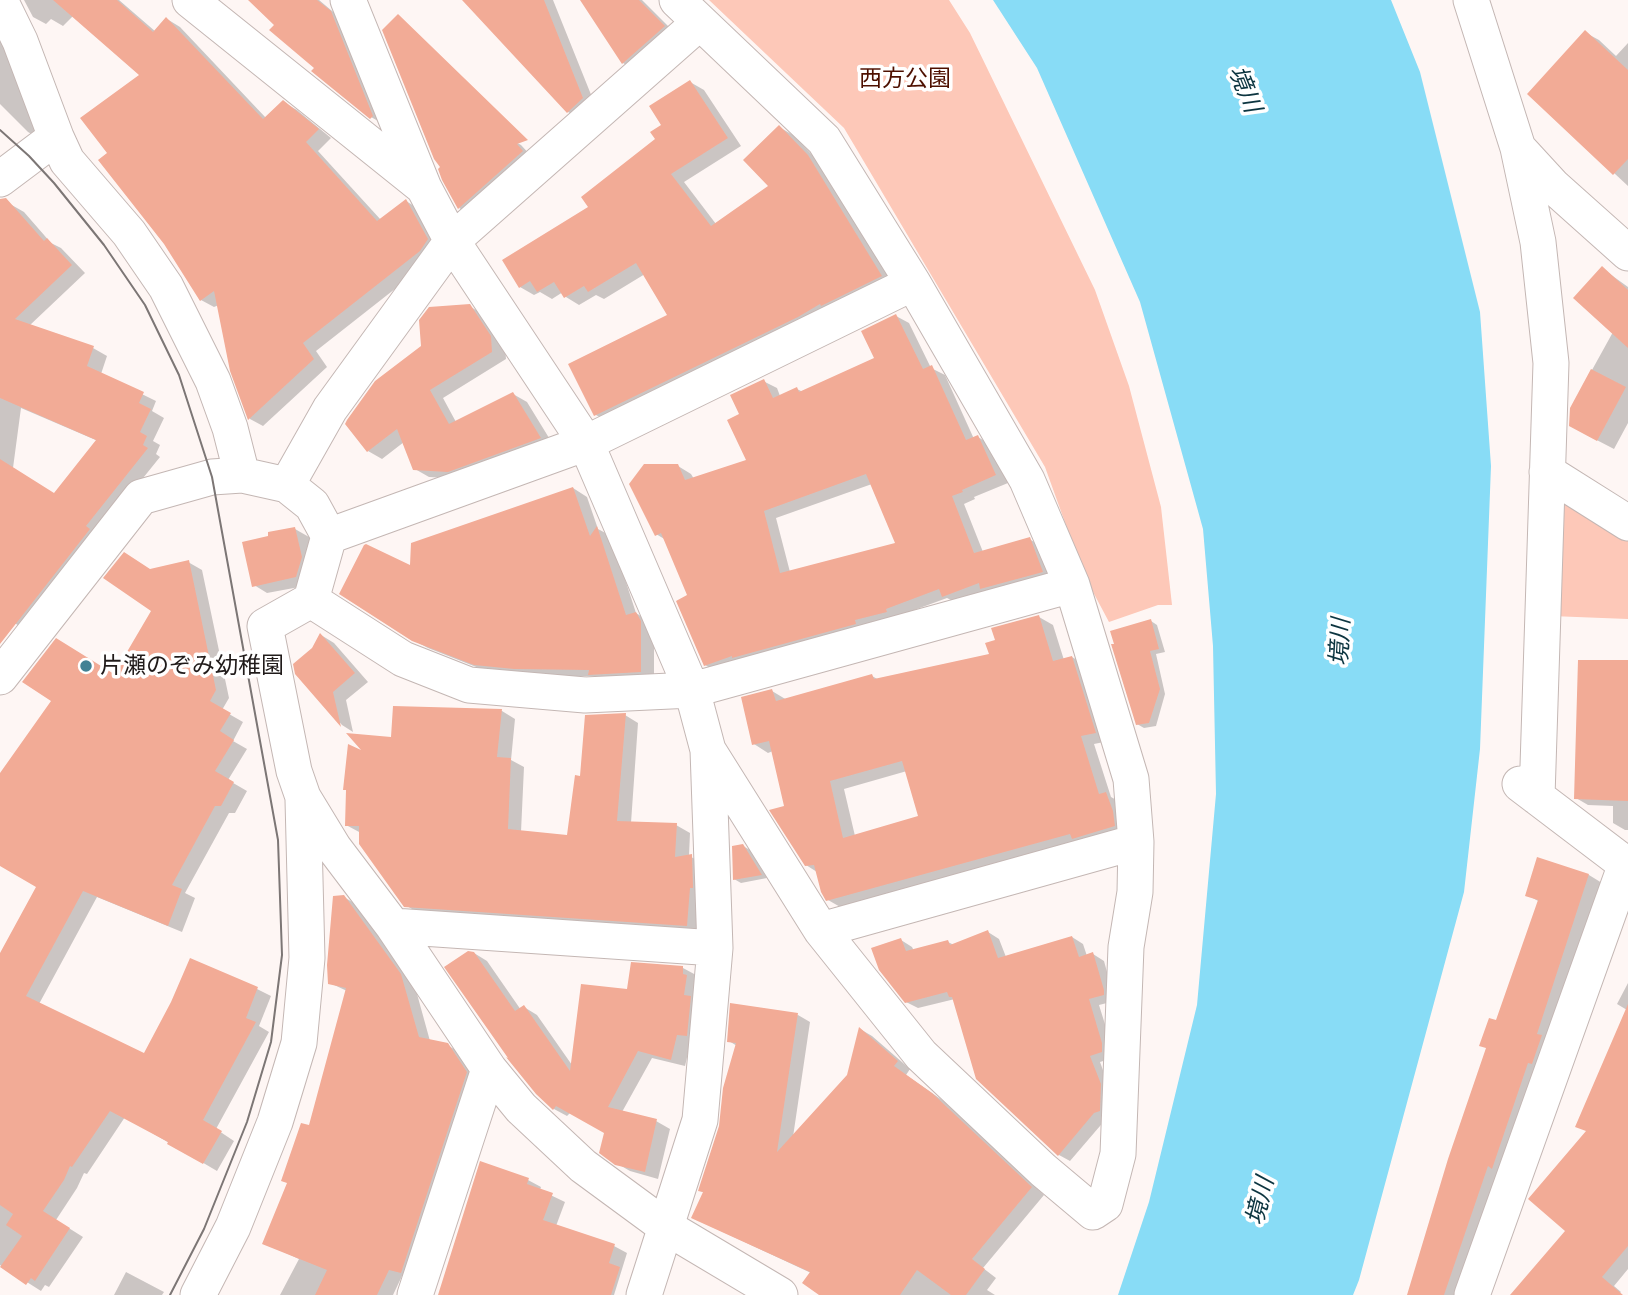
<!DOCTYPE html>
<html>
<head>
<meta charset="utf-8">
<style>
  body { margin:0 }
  canvas { display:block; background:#fef6f4 }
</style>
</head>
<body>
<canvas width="1628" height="1295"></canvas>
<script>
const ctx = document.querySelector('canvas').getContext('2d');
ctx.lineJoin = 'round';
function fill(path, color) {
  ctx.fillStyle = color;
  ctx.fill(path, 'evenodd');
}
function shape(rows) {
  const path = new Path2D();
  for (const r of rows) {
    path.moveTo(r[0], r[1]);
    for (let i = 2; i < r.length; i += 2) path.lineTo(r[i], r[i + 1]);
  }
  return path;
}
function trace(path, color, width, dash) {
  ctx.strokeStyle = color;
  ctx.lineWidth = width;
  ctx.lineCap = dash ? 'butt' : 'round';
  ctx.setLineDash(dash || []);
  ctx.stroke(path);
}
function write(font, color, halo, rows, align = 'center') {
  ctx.font = font + ' Lato,"Noto Sans JP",sans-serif';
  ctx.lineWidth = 7;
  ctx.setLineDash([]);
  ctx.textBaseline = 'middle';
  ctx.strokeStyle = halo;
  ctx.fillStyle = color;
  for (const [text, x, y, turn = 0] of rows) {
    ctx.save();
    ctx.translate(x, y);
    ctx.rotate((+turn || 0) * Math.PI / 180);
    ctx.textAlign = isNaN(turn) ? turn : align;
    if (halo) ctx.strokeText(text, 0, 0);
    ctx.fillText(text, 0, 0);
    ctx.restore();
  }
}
const green = shape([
  [709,0,949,0,970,33,1095,290,1129,386,1161,507,1172,605,1158,605,1109,622,1084,575,1045,467,844,128],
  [1555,490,1628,536,1628,619,1551,616]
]);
const water = shape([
  [993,0,1391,0,1420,72,1480,312,1491,466,1480,749,1464,892,1359,1280,1353,1295,1118,1295,1149,1202,1197,1005,1216,794,1213,646,1203,529,1140,302,1037,68]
]);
const shadow = shape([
  [24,0,119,0,156,32,167,19,180,27,266,118,283,102,297,110,331,138,318,151,381,220,406,201,419,209,441,248,433,259,316,351,327,367,263,426,250,419,232,370,219,305,214,307,201,300,109,153,141,75,73,16,63,26,51,19,46,24,33,17],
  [250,0,319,0,344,21,385,125,371,117,317,68],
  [464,0,553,0,596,107,581,119,568,112],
  [582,0,642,0,677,35,636,71,623,63],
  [0,28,42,140,28,132,0,104],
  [1586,33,1599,40,1616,56,1628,43,1628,186,1529,94],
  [690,82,704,90,741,146,684,182,716,224,771,186,779,127,793,135,822,165,894,284,610,423,596,415,570,365,670,316,645,274,604,299,596,295,579,305,566,297,563,292,552,299,540,292,534,295,520,287,504,261,591,207,657,139],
  [509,138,521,145,534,159,471,214,459,208],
  [10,204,24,212,51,243,61,248,85,273,29,326,93,348,107,356,101,374,156,401,152,411,164,418,153,441,160,445,156,454,160,457,22,628,0,613,0,212],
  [21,408,98,441,55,495,13,468],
  [1603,269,1628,287,1628,423,1614,449,1587,435,1571,408,1613,332],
  [469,306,483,314,505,346,506,359,443,398,456,422,513,394,527,402,554,446,463,479,429,477,415,469,404,442,382,459,368,451,423,347],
  [896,316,909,323,931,368,945,375,974,439,978,437,991,445,1008,483,974,497,975,499,964,504,983,552,1029,539,1043,547,1055,579,957,603,947,598,898,616,718,672,705,665,689,596,666,540,656,534,678,466,691,474,694,479,749,461,742,414,763,381,777,388,780,396,797,389,803,392,877,359],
  [872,484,898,544,790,572,776,518],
  [573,488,587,497,598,529,611,536,636,613,650,622,654,630,654,679,604,682,595,676,529,676,489,672,428,648,413,640,412,568],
  [295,529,309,537,316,566,310,585,267,593,254,585],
  [188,562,202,570,229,698,222,710,243,722,233,741,247,749,228,780,247,791,235,813,229,813,185,893,195,898,182,932,97,897,39,1004,144,1056,257,989,271,996,259,1026,269,1032,216,1129,234,1141,217,1171,125,1117,87,1174,84,1173,77,1188,56,1220,83,1237,49,1287,45,1285,41,1291,0,1265,0,957,39,886,0,864,0,776,115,676,154,610,151,570],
  [1039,617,1053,625,1064,660,1072,657,1087,666,1109,741,1094,744,1111,797,1120,802,1128,834,842,908,828,900,817,872,806,865,786,807,773,751,768,753,754,744,772,691,787,700,872,676,879,680,991,655],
  [907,771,920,817,855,836,844,789],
  [1151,621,1157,625,1165,652,1156,654,1165,694,1156,726,1144,728,1137,724],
  [321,635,334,643,368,682,346,700,353,732,342,725,297,674],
  [395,708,502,711,515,719,511,760,524,767,521,832,569,837,582,778,625,715,638,723,631,823,676,825,690,833,689,856,705,864,700,933,419,913,405,905,361,833,346,825,368,756,393,739],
  [1628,745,1628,830,1625,830,1613,823,1613,806,1588,805,1576,798],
  [743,846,750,850,767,878,741,883,734,879],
  [1539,860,1589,875,1602,883,1460,1295,1408,1295,1540,902,1527,895],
  [344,897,357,905,414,983,430,1041,447,1045,461,1053,479,1081,414,1279,402,1276,393,1295,280,1295,299,1259,264,1243,310,1127,347,991,330,983],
  [988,932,999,939,1006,957,1072,937,1083,944,1087,956,1093,954,1104,961,1115,1001,1099,1005,1113,1050,1113,1058,1100,1062,1111,1092,1106,1119,1070,1161,1059,1155,978,1078,955,999,918,1008,906,1002,901,940,912,947,914,951,948,942,954,945],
  [474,953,487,961,521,1010,524,1007,537,1015,572,1065,628,991,683,968,696,975,691,1041,685,1066,652,1058,622,1112,656,1121,670,1129,658,1179,630,1171,616,1163,606,1132,570,1113,567,1116,554,1109],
  [1628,983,1628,1269,1614,1286,1621,1292,1618,1295,1513,1295,1567,1231,1587,1132,1627,1010,1617,1004],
  [798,1015,810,1022,793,1137,848,1075,860,1029,872,1036,910,1069,906,1075,945,1102,1044,1195,983,1268,996,1278,987,1290,995,1295,831,1295,811,1273,693,1218,705,1193,700,1191,721,1126,737,1046,729,1041],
  [528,1180,541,1187,540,1190,565,1202,556,1226,614,1246,627,1253,614,1295,439,1295],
  [126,1272,164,1292,162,1295,114,1295]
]);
const building = shape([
  [53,0,117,0,153,32,166,17,263,119,283,100,319,129,306,142,377,221,406,199,428,239,420,251,303,343,314,359,248,420,230,371,214,291,200,301,164,244,98,160,107,153,80,118,139,75],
  [248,0,317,0,331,11,373,116,370,119,311,71,314,68,269,30,274,25],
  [462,0,544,0,583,98,567,113],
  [580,0,639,0,665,26,622,64],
  [398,14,528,140,517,144,523,151,458,209,442,180,438,169,440,167,434,159,382,30],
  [1585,30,1628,70,1628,159,1613,175,1527,94],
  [690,80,728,138,671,174,711,226,768,186,743,160,779,125,808,155,882,276,821,306,820,304,798,317,594,416,568,364,667,315,636,263,588,292,584,286,564,298,554,282,537,292,530,281,519,288,502,260,588,207,581,197,655,139,650,132,661,125,649,106],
  [6,198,44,241,47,238,72,265,15,319,94,346,87,366,144,392,139,403,151,409,140,432,147,436,143,445,148,448,86,526,90,529,0,644,0,459,54,493,96,440,0,398,0,199],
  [1602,266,1628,290,1628,348,1573,298],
  [470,304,491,336,492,352,430,390,449,424,513,392,541,438,448,472,413,470,397,429,367,452,345,424,347,420,375,381,421,346,419,320,429,307],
  [896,314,923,369,932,365,966,440,978,435,996,475,962,490,963,492,952,496,974,553,1030,537,1043,572,980,589,979,583,942,597,939,589,886,609,887,612,855,620,856,624,732,658,732,656,704,666,676,601,687,595,661,533,655,536,629,484,644,464,678,464,685,480,746,460,727,420,739,414,730,395,764,379,773,398,797,387,799,392,874,358,861,331],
  [866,474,895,543,780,573,764,511],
  [1591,369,1626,387,1597,441,1569,426,1570,408],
  [573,487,590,536,597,526,626,615,636,612,641,621,641,672,588,675,589,670,514,669,474,665,412,641,339,594,364,545,366,544,410,565,411,543],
  [295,527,302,557,296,577,252,587,242,542,268,536,268,532],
  [124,552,150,569,189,560,216,690,210,701,231,713,220,731,234,740,215,771,234,782,221,806,215,806,172,885,182,889,168,926,83,891,26,996,144,1053,171,1002,190,958,258,987,246,1018,256,1022,203,1120,222,1131,203,1164,167,1144,168,1142,110,1111,72,1167,70,1166,64,1180,43,1211,70,1228,35,1281,31,1278,26,1285,0,1267,22,1236,6,1225,13,1214,0,1205,0,953,36,887,0,866,0,773,51,701,22,682,56,638,114,674,151,611,103,578],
  [1039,615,1053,661,1072,656,1096,733,1081,736,1099,794,1106,792,1113,811,1115,826,1072,839,1070,834,826,901,821,892,814,865,805,866,769,810,784,806,769,741,752,745,741,697,772,689,776,701,872,674,874,679,989,654,985,643,995,640,991,628],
  [902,761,918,816,843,838,830,781],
  [1151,619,1159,649,1150,651,1160,689,1149,723,1136,725,1111,644,1114,644,1110,631],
  [320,633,355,673,333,692,341,727,295,674,293,664,312,648],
  [1578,660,1628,660,1628,801,1574,799],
  [393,706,502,709,497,757,511,758,508,829,567,835,575,775,580,776,585,715,626,713,617,821,677,823,675,857,692,854,693,888,690,888,687,926,404,907,359,844,359,826,345,826,346,790,343,790,348,744,361,750,346,733,391,737],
  [743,844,762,875,733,880,732,846],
  [1537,857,1589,874,1537,1034,1542,1035,1532,1064,1528,1063,1492,1169,1488,1166,1444,1295,1407,1295,1448,1159,1486,1048,1479,1046,1489,1018,1496,1020,1538,900,1525,896],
  [344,895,401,974,419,1037,448,1043,467,1072,401,1273,389,1270,377,1295,315,1295,327,1270,262,1244,287,1183,281,1181,301,1123,309,1125,346,988,328,984,327,965,333,896],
  [988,930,998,958,1072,936,1079,957,1093,952,1104,990,1104,995,1089,999,1102,1043,1102,1052,1090,1056,1101,1084,1100,1111,1094,1113,1058,1156,976,1079,952,997,949,997,947,992,905,1003,879,970,871,948,901,938,906,951,948,940,950,945],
  [468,951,474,952,515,1011,524,1005,570,1071,581,984,627,989,631,962,683,966,683,974,687,975,684,995,691,996,687,1036,677,1035,671,1060,638,1051,608,1107,657,1119,645,1172,615,1165,599,1153,604,1133,556,1106,553,1110,536,1094,506,1057,508,1058,444,967],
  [730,1003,798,1013,777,1152,847,1075,859,1027,898,1061,894,1066,932,1093,1032,1187,972,1259,985,1269,966,1295,951,1295,917,1270,900,1295,819,1295,802,1283,810,1272,691,1218,703,1192,698,1191,719,1126,723,1088,736,1043,727,1042],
  [1628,1004,1628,1246,1602,1277,1623,1295,1510,1295,1565,1231,1528,1199,1586,1131,1575,1127],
  [480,1161,529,1178,527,1184,553,1193,543,1220,615,1244,609,1263,620,1267,611,1295,438,1295]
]);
const minor = shape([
  [190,0,422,186],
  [348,0,424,188,452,241,586,443,692,690,708,750,715,948,700,1120,644,1295],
  [677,0,824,140,913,283,1027,480,1072,585,1131,779,1136,842,1135,892,1126,947,1118,1154,1105,1204,1093,1212,1043,1170,921,1055,821,930,708,750],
  [1471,0,1518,148,1538,242,1551,363,1537,797],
  [56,137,67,161,129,233,166,287,213,381,230,428,242,475],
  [1519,149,1553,186,1628,253],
  [0,179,56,137,20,41,0,0],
  [1547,472,1628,523],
  [287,485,330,409,452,241,699,23],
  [329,536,586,443,913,283],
  [311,600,403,659,469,685,585,695,692,690,1072,585],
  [0,677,141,497,212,477,242,475,287,485,312,505,329,536,311,600,265,626,294,771,303,797,334,848,393,926,489,1069,521,1108,583,1166,666,1227,780,1295],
  [1520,784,1628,866],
  [393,926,715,948],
  [821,930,1136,842],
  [198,1295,233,1227,275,1122,299,1043,307,958,303,800],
  [415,1295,489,1069],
  [1472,1295,1626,864]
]);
const tram = shape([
  [0,130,29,156,54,183,104,245,145,305,179,375,212,477,278,840,282,955,271,1042,247,1122,204,1229,170,1295]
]);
const markers = [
  [86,666,7,"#418194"]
];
const parkNames = [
  ["西方公園",905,79]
];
const poiNames = [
  ["片瀬のぞみ幼稚園",100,666]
];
const waterNames = [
  ["境川",1245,89,68],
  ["境川",1340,642,-87],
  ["境川",1260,1201,-76]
];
fill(green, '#fdc8b8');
fill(water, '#88dcf6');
fill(shadow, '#0003');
fill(building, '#f2ab96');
trace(minor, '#c4b7b4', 37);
trace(minor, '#fff', 35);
trace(tram, '#7c7675', 2);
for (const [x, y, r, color] of markers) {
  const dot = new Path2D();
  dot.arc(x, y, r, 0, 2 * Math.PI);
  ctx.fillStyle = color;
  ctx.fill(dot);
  trace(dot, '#fff', 2.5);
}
write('23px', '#4e1000', '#fff', parkNames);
write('23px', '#201b1a', '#fff', poiNames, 'left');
write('italic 24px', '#0c3540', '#fff', waterNames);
</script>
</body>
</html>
